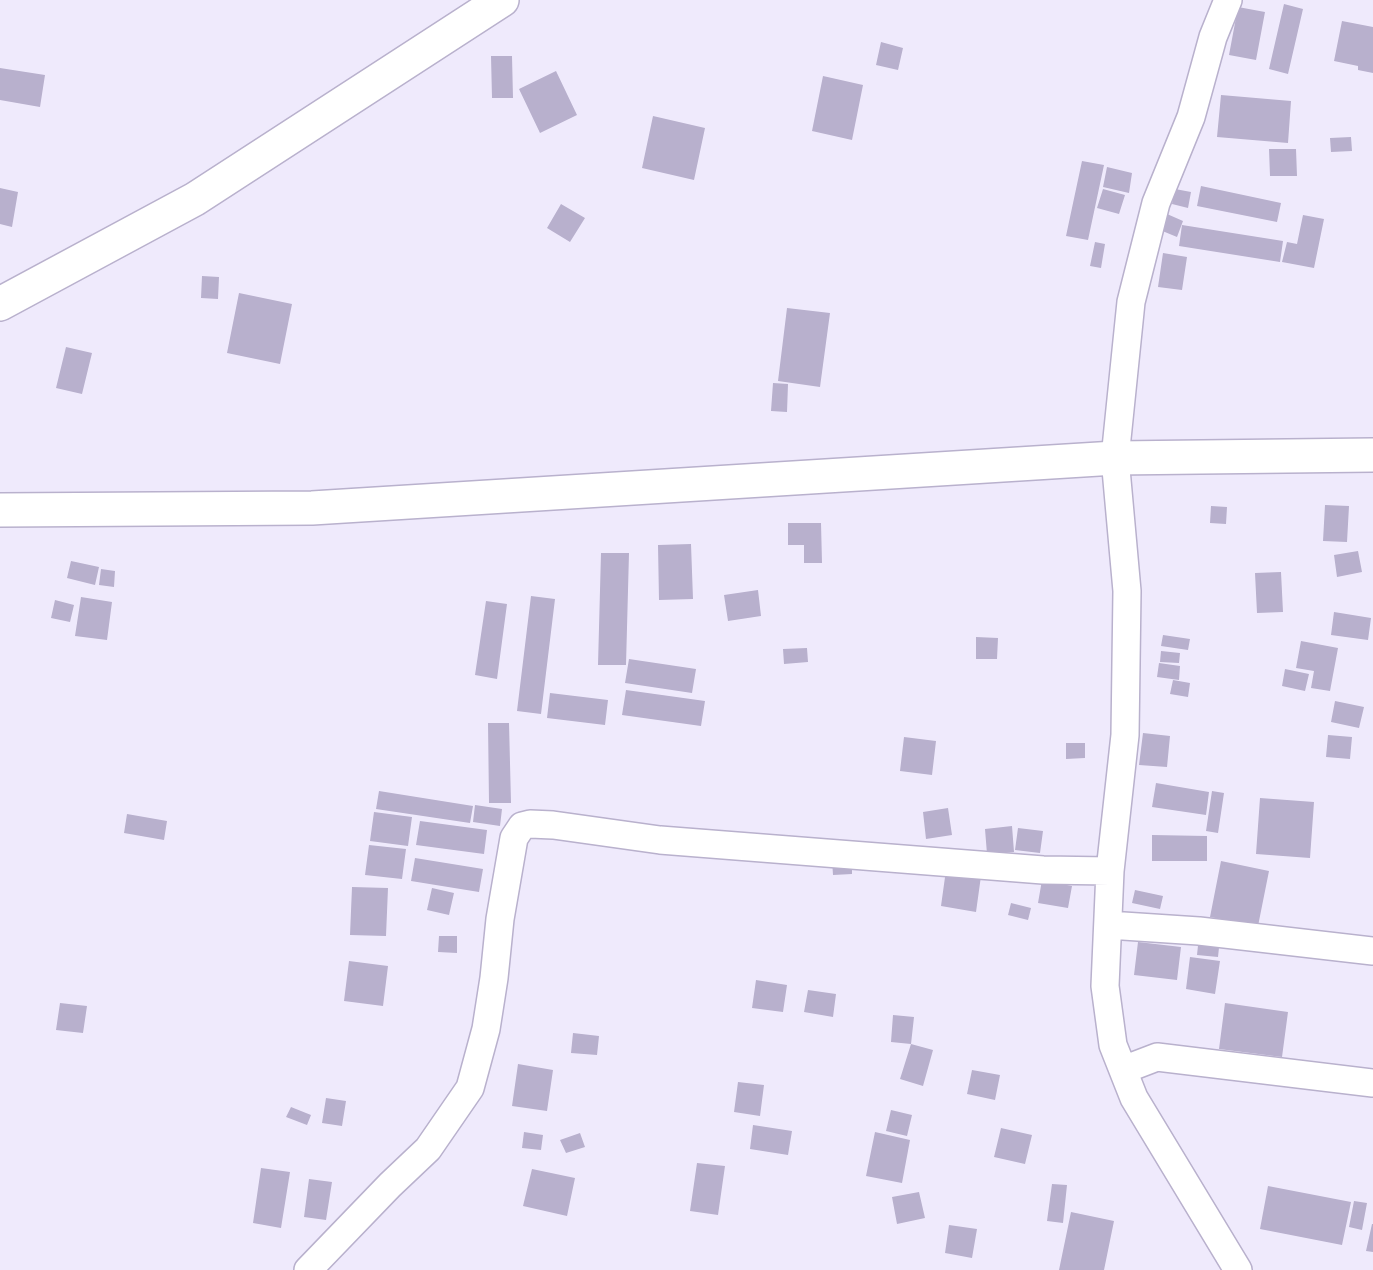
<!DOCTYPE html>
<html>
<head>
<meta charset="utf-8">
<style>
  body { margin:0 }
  canvas { display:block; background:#efeafc }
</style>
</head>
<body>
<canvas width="1373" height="1270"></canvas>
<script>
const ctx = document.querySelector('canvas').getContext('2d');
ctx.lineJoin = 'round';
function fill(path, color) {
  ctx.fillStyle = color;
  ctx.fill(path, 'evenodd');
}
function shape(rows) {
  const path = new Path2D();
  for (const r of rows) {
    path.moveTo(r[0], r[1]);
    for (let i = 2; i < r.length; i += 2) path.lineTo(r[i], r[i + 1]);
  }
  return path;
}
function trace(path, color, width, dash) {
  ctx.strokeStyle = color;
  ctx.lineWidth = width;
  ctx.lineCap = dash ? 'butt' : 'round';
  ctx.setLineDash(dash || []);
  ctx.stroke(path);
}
const building = shape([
  [1284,4,1303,9,1288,74,1269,69],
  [1238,7,1265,12,1256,60,1229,55],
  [1342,21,1373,27,1373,73,1358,70,1358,66,1334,61],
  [881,42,903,48,898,70,876,65],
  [491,56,512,56,513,98,492,98],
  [0,68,45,75,40,107,0,100],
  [556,71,577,115,540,133,519,89],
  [823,76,863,85,852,140,812,131],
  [1221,95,1291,101,1288,143,1217,137],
  [653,116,705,128,694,180,642,168],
  [1351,137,1352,151,1331,152,1330,138],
  [1269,149,1296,149,1297,176,1270,176],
  [1082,161,1104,165,1088,240,1066,236],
  [1107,167,1132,173,1129,193,1103,187],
  [1201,186,1281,203,1277,222,1197,206],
  [0,188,18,192,12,227,0,224],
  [1103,189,1125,195,1119,214,1097,208],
  [1175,189,1191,192,1188,208,1172,204],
  [561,204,585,218,570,242,547,228],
  [1167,214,1183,221,1177,237,1160,230],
  [1303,215,1324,219,1314,268,1282,262,1287,242,1297,244],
  [1182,225,1283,241,1280,262,1179,246],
  [1095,242,1105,244,1101,268,1090,266],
  [1163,253,1187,257,1182,290,1158,287],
  [202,276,219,277,218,299,201,298],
  [239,293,292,304,280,364,227,353],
  [787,308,830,313,820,387,778,381],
  [66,347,92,353,82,394,56,388],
  [773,383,788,384,787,412,771,411],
  [1325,505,1349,506,1347,542,1323,541],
  [1211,506,1227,507,1226,524,1210,523],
  [788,523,821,523,822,563,804,563,804,545,788,545],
  [691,544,693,599,659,600,658,545],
  [1358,551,1362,572,1337,577,1334,555],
  [601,553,629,553,626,665,598,665],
  [71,561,99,567,95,585,67,578],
  [101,569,115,571,114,587,99,585],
  [1281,572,1283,612,1257,613,1255,573],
  [758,590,761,616,728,621,724,595],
  [531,596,555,599,541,714,517,711],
  [81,597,112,602,107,640,75,636],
  [55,600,74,605,70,622,51,618],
  [486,601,507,604,497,679,475,675],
  [1334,612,1371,618,1368,640,1331,635],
  [1163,635,1190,639,1188,650,1161,646],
  [976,637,998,638,997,659,976,659],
  [1301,641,1338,648,1330,691,1311,688,1314,671,1296,668],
  [807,648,808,662,784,664,783,649],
  [1161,651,1180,653,1179,663,1160,662],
  [629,659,696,669,692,693,625,683],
  [1159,663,1180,666,1179,680,1157,677],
  [1285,669,1309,674,1305,691,1282,686],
  [1173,680,1190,683,1188,697,1170,694],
  [626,690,705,701,701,726,622,715],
  [550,693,608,700,605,725,547,718],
  [1335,701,1364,707,1359,728,1331,722],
  [488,723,509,723,511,803,489,803],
  [1143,733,1170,736,1167,767,1139,765],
  [1328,735,1352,737,1350,759,1326,757],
  [904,737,936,741,932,775,900,771],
  [1066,743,1085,743,1085,758,1066,759],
  [1156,783,1209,792,1206,815,1152,807],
  [379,791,473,806,470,823,376,809],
  [1212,791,1224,793,1218,833,1206,831],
  [1260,798,1314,802,1310,858,1256,854],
  [475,805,502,809,500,826,473,822],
  [948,808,952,835,926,839,923,812],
  [374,812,412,817,408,846,370,841],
  [127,814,167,821,164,840,124,833],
  [420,821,487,830,484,854,416,845],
  [1012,826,1014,852,987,854,985,829],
  [1018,828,1043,831,1040,853,1015,850],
  [1152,835,1207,836,1207,861,1152,861],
  [369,845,406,849,402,879,365,875],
  [415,858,483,869,479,892,411,881],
  [832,860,852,860,852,874,833,875],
  [1221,861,1269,871,1258,926,1210,917],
  [946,870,981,876,976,912,941,906],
  [1042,880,1072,886,1068,908,1038,903],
  [352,887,388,888,386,936,350,935],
  [432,888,454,893,449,915,427,910],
  [1135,890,1163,896,1160,909,1132,903],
  [1011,903,1031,908,1028,920,1008,915],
  [439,936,457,936,457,953,438,952],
  [1199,936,1220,938,1218,957,1197,955],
  [1138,942,1181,947,1177,980,1134,975],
  [1190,957,1220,961,1215,994,1186,989],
  [349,961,388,966,383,1006,344,1001],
  [756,980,787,985,783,1012,752,1008],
  [808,990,836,994,833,1017,804,1012],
  [60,1003,87,1006,83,1033,56,1030],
  [1225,1003,1288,1012,1282,1057,1219,1049],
  [893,1015,914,1017,911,1044,933,1050,923,1086,900,1079,911,1044,891,1042],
  [573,1033,599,1036,597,1055,571,1053],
  [518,1064,553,1070,547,1111,512,1106],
  [972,1070,1000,1075,995,1100,967,1094],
  [738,1082,764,1085,760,1116,734,1112],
  [326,1098,346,1101,342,1126,322,1123],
  [291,1107,311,1115,307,1125,286,1117],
  [891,1110,912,1115,907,1136,886,1131],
  [753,1125,792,1131,788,1155,750,1149],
  [1001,1128,1032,1135,1025,1164,994,1157],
  [524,1132,543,1135,541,1150,522,1148],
  [875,1132,910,1140,902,1183,866,1176],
  [580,1133,585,1147,566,1153,560,1140],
  [697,1163,725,1166,718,1215,690,1211],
  [261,1168,290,1172,281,1228,253,1223],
  [532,1169,575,1178,567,1216,523,1206],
  [309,1179,332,1182,326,1220,304,1217],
  [1052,1184,1067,1185,1063,1223,1047,1221],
  [1268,1186,1351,1202,1342,1245,1260,1229],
  [919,1192,925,1218,897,1224,892,1197],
  [1354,1201,1367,1203,1362,1230,1349,1227],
  [1071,1212,1114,1221,1104,1270,1059,1270],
  [1372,1224,1373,1224,1373,1252,1366,1251],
  [949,1225,977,1229,972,1258,945,1253]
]);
const minor = shape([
  [1228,0,1213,37,1191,117,1156,203,1131,302,1115,458,1127,591,1125,735,1110,871,1105,986,1113,1045,1134,1098,1238,1270],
  [1108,925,1199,931,1373,951],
  [1123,1070,1157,1057,1373,1083],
  [308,1270,390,1185,428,1149,470,1088,486,1029,494,978,500,919,514,838,522,826,530,824,553,825,660,840,1043,870,1110,871]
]);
const tertiary = shape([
  [0,304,195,199,502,0]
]);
const secondary = shape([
  [0,510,312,508,1115,458,1373,455]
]);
fill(building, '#b8b0cd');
trace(minor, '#b9b1cd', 30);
trace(tertiary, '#b9b1cd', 36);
trace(secondary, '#b9b1cd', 36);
trace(minor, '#fff', 27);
trace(tertiary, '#fff', 33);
trace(secondary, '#fff', 33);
</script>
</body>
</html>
